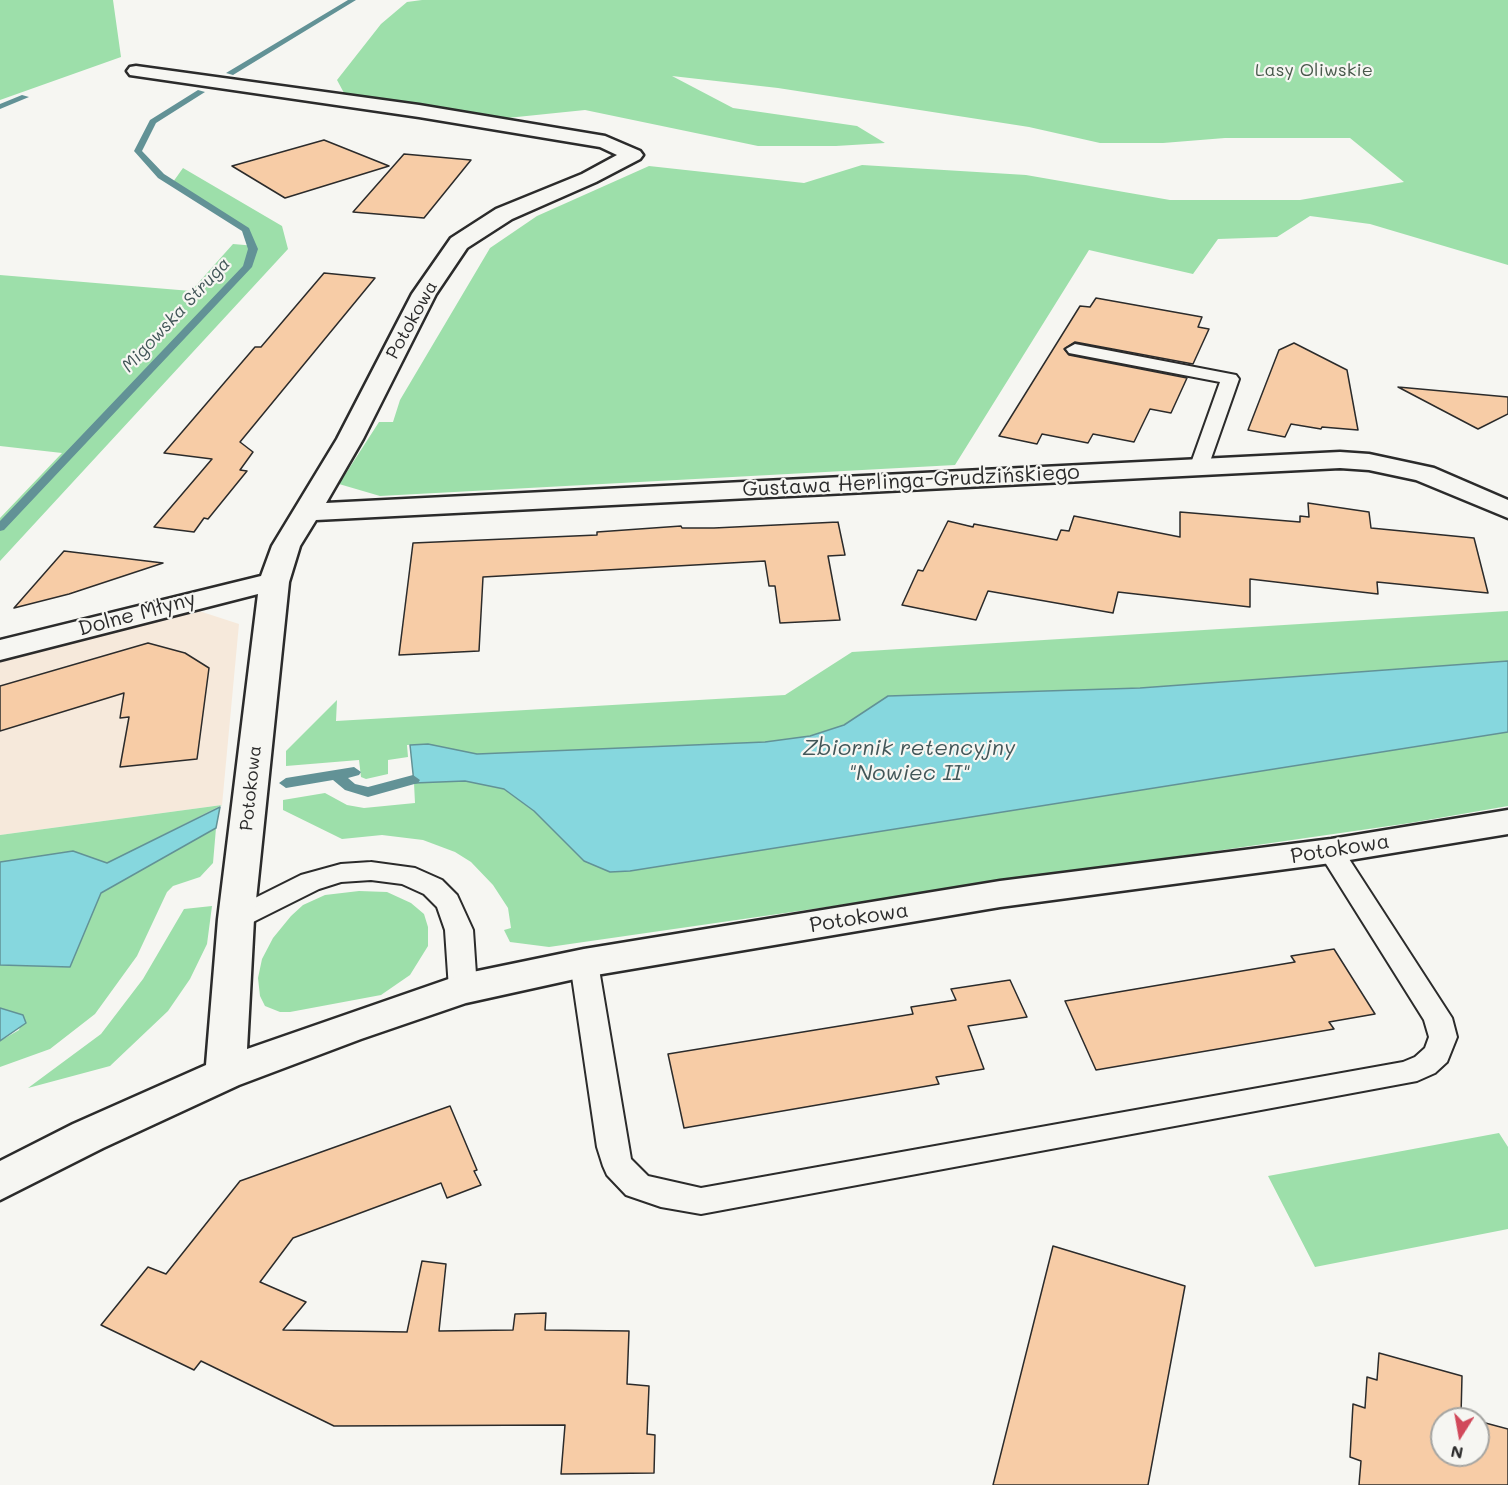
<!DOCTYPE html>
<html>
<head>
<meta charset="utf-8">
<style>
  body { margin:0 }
  #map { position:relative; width:1508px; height:1485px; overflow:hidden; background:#f6f6f2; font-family:Mali,sans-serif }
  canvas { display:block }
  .north { position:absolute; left:1430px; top:1407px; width:60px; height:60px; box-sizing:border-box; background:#f6f6f2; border:2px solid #a5a5a2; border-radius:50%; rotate:191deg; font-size:16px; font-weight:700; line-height:24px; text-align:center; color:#2b2b2b }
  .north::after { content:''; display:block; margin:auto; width:21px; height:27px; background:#d1495b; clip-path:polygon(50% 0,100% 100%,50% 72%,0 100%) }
</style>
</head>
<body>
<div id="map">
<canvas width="1508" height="1485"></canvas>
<div class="north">N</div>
</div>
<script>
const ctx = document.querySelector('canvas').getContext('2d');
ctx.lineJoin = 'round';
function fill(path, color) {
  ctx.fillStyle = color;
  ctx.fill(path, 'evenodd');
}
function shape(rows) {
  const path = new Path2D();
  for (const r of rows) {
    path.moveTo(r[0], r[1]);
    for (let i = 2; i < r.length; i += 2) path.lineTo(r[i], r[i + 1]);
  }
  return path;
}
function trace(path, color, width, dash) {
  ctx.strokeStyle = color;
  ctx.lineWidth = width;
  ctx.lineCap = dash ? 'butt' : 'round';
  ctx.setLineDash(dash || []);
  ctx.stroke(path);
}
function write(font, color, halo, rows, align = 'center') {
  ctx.font = font + ' Mali,sans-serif';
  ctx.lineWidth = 4.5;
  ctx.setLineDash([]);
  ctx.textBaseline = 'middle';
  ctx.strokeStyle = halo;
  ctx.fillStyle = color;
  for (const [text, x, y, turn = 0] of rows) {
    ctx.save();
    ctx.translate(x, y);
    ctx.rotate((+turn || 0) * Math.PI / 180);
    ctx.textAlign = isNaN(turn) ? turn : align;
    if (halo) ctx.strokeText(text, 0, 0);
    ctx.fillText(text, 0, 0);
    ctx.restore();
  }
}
const built = shape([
  [193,609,239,624,222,805,0,835,0,662]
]);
const green = shape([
  [0,0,113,0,121,57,0,100],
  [422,0,1508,0,1508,265,1370,224,1310,216,1277,237,1218,239,1193,274,1089,250,955,465,380,496,339,484,379,422,393,422,400,400,490,248,537,216,649,166,804,183,862,165,1026,175,1170,200,1300,200,1404,182,1350,138,1225,138,1163,143,1100,143,1029,127,778,88,672,76,733,108,857,126,885,143,836,146,758,146,585,110,507,118,344,93,337,80,381,24,407,2],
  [183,168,282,226,288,249,0,561,0,518,62,453,0,446,0,275,191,291,233,244,256,246,247,231,173,182],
  [1508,611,1508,661,1140,688,888,696,844,725,810,736,765,742,477,754,428,744,407,745,408,757,388,760,388,774,366,779,361,777,359,760,286,766,286,751,337,700,336,721,785,695,852,652],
  [1508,732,1508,806,1410,823,549,947,510,942,504,930,511,928,508,908,493,885,471,862,455,852,423,840,382,835,342,839,283,810,283,800,325,793,347,805,364,808,415,803,414,783,465,781,504,789,534,811,584,861,630,871],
  [222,805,107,863,73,851,0,862,0,835],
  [216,828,213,863,200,877,173,886,167,892,137,956,95,1014,50,1049,0,1067,0,1041,19,1030,23,1015,0,1008,0,965,70,967,101,893],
  [359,891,387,892,411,903,424,914,428,927,428,946,410,975,381,995,290,1012,280,1012,265,1006,260,996,258,978,262,959,273,938,291,916,303,905,325,895],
  [212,906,207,944,190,979,168,1011,110,1066,28,1088,101,1034,143,979,184,909],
  [1499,1133,1508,1147,1508,1229,1315,1267,1268,1176]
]);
const water = shape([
  [1508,661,1508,732,630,871,610,872,584,861,534,811,504,789,465,781,414,783,410,745,428,744,477,754,765,742,810,736,844,725,888,696,1140,688,1508,661],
  [220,807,216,828,101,893,70,967,0,965,0,862,73,851,107,863,220,807],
  [0,1008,23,1015,26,1023,0,1041,0,1008]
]);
const stream = shape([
  [348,0,356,0,233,75,226,73,348,0],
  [198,90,205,92,156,123,142,151,164,174,249,228,258,249,252,267,4,530,0,531,0,521,243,266,248,249,242,231,158,178,134,151,150,120,198,90],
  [22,95,29,97,0,109,0,104,22,95],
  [354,767,361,772,359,775,348,778,355,784,368,787,413,775,420,780,418,783,368,797,345,790,333,780,286,788,279,783,286,778,354,767]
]);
const building = shape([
  [324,140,389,166,285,198,232,166,324,140],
  [404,154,471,160,424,218,353,212,404,154],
  [324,273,375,278,240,442,253,452,240,470,247,471,208,519,204,518,194,532,154,527,212,459,164,453,255,347,261,347,324,273],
  [1096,298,1202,317,1198,327,1209,329,1193,364,1075,342,1064,349,1069,355,1187,378,1171,413,1150,409,1134,442,1093,434,1088,443,1042,434,1037,444,999,436,1080,306,1090,307,1096,298],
  [1294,343,1347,370,1358,430,1322,427,1321,429,1291,424,1285,437,1248,430,1279,350,1294,343],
  [1398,387,1508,397,1508,414,1478,429,1398,387],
  [1308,503,1369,512,1371,528,1474,538,1488,593,1377,582,1378,594,1250,579,1250,607,1118,592,1113,613,988,591,976,620,902,605,918,570,923,571,948,521,973,527,974,524,1057,540,1061,530,1069,531,1074,516,1180,537,1180,512,1300,522,1300,516,1309,517,1308,503],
  [838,522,845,555,828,556,840,620,780,623,775,586,769,586,765,561,483,577,479,651,399,655,413,543,597,535,597,532,681,526,682,528,714,528,838,522],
  [64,551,163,563,69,594,14,608,64,551],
  [148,643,185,653,209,668,197,759,120,767,129,717,120,718,124,693,0,731,0,686,148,643],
  [1334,949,1375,1014,1329,1022,1334,1029,1096,1070,1065,1001,1295,962,1291,956,1334,949],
  [1010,980,1027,1017,968,1026,984,1069,936,1077,939,1084,684,1128,668,1054,913,1014,911,1007,956,1000,951,989,1010,980],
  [450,1106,477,1170,474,1171,481,1185,447,1198,441,1183,293,1238,260,1282,306,1302,283,1330,407,1332,422,1261,446,1264,439,1331,513,1330,515,1314,546,1313,545,1330,629,1331,627,1384,649,1386,647,1434,655,1435,654,1473,561,1474,565,1425,334,1426,201,1361,194,1370,101,1325,148,1267,166,1274,240,1181,450,1106],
  [1053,1246,1185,1286,1148,1485,993,1485,1053,1246],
  [1379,1353,1462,1376,1461,1416,1472,1419,1442,1419,1442,1455,1478,1455,1478,1421,1508,1429,1508,1485,1359,1485,1361,1461,1350,1457,1353,1404,1365,1408,1367,1377,1377,1380,1379,1353]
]);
const service = shape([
  [1075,344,1236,375,1239,379,1207,470,1200,472,1190,466,1220,382,1069,353,1066,349,1075,344],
  [1331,842,1340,845,1452,1018,1457,1037,1447,1062,1435,1073,1417,1081,701,1214,661,1207,626,1195,607,1175,603,1166,597,1147,570,963,574,956,584,953,594,956,598,963,631,1159,648,1176,701,1188,1403,1062,1415,1057,1425,1048,1429,1037,1424,1020,1318,851,1322,845,1331,842],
  [371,862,415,868,442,880,457,895,473,930,477,989,473,997,463,1000,453,997,449,989,445,930,437,907,424,894,402,884,371,880,341,882,319,889,245,926,236,929,227,926,223,919,227,912,301,875,341,864,371,862]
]);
const minor = shape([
  [136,66,419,105,605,136,640,151,643,155,640,159,596,182,512,219,467,248,436,294,363,439,326,503,1340,452,1369,454,1434,468,1508,500,1508,518,1416,480,1369,470,1340,468,316,520,300,546,289,582,254,919,247,1049,463,974,584,949,1000,881,1331,839,1508,810,1508,834,1331,863,1000,907,584,977,466,1003,361,1039,239,1085,103,1148,0,1200,0,1161,73,1124,206,1065,218,919,258,594,0,660,0,640,261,576,272,546,337,439,412,294,451,238,496,209,582,174,617,155,600,147,419,117,130,75,127,71,130,67,136,66]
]);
const farParknames = [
  ["Lasy Oliwskie",1314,70]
];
const farWaternames = [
  ["Migowska Struga",176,315,-47]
];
const farStreetnames = [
  ["Potokowa",412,320,-61],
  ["Potokowa",251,788,-84]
];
const streetNames = [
  ["Gustawa Herlinga-Grudzińskiego",911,481,-3],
  ["Dolne Młyny",137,614,-15],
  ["Potokowa",1340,849,-9],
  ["Potokowa",859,918,-9]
];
const waterNames = [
  ["Zbiornik retencyjny",909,748],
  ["\"Nowiec II\"",909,773]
];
fill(built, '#f6e9db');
fill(green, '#9ddfaa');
fill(water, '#86d7de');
trace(water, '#629296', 1.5);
fill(stream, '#629296');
fill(building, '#f7cca6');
trace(building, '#2b2b2b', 1.5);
trace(service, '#2b2b2b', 4);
trace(minor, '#2b2b2b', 5);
fill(service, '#f6f6f2');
fill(minor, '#f6f6f2');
write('18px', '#48584b', '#f6f6f2', farParknames);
write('italic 18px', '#425658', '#f6f6f2', farWaternames);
write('18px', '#2b2b2b', '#f6f6f2', farStreetnames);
write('21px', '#2b2b2b', '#f6f6f2', streetNames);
write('italic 22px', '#425658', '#f6f6f2', waterNames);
</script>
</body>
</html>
